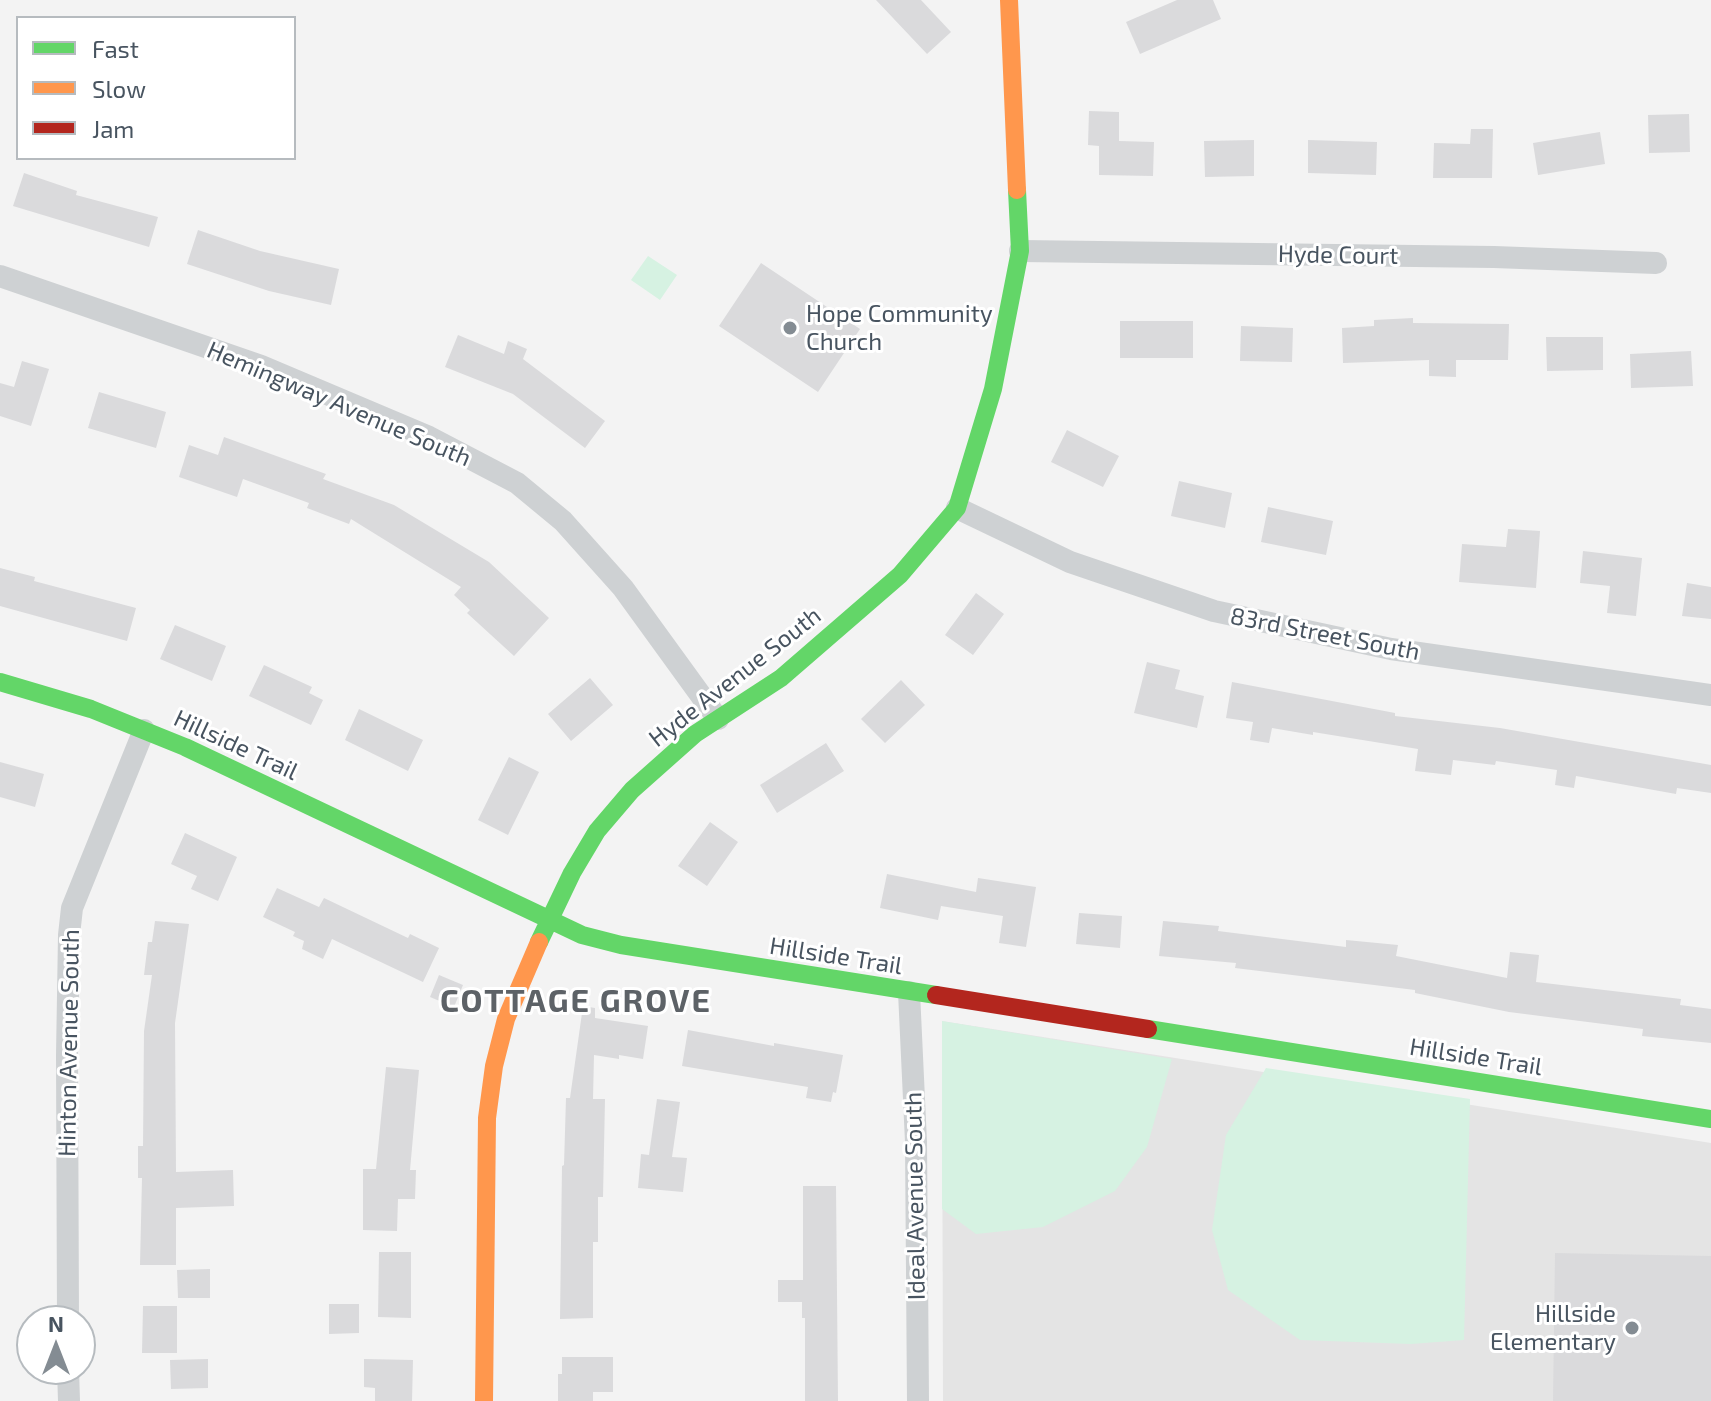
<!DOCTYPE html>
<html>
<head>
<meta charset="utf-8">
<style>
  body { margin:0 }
  #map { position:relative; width:1711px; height:1401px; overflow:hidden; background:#f3f3f3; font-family:"Exo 2",sans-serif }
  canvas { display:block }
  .legend { position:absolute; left:16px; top:16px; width:280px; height:144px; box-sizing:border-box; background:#fff; border:2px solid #b6bbbf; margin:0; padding:10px 14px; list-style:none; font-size:24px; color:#485460 }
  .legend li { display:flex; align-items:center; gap:16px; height:40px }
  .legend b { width:40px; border:2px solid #b6bbbf }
  .north { position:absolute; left:16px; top:1305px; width:80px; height:80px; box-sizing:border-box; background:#fff; border:2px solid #b6bbbf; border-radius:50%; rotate:0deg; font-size:22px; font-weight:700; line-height:32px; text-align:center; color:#485460 }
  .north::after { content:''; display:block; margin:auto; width:28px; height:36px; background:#848c93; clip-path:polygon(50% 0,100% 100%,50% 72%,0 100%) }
</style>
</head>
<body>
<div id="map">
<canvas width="1711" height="1401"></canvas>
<ul class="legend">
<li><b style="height:10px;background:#63d668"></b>Fast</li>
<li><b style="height:10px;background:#ff974d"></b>Slow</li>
<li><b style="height:10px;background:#b3261e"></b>Jam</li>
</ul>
<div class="north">N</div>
</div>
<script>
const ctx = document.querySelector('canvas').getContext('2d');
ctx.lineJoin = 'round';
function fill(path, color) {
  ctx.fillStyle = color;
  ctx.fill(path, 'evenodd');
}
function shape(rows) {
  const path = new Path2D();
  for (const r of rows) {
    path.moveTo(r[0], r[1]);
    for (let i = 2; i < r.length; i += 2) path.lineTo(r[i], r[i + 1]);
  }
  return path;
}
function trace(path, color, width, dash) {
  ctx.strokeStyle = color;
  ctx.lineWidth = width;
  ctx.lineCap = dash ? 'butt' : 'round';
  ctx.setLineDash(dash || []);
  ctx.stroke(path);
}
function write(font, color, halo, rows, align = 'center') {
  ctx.font = font + ' "Exo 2",sans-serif';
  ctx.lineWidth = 6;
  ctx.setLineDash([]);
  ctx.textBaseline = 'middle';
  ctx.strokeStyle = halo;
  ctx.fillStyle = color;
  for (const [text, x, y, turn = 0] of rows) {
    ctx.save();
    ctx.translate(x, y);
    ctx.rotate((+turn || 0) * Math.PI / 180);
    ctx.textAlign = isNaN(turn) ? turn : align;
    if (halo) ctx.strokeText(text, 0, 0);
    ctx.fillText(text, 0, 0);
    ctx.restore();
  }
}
const education = shape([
  [942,1021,1711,1143,1711,1401,943,1401]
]);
const green = shape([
  [648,256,677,275,660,300,631,280],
  [942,1021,1172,1059,1147,1147,1115,1191,1043,1227,976,1234,942,1209],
  [1266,1068,1470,1099,1464,1340,1411,1344,1300,1340,1228,1290,1212,1230,1226,1135]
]);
const building = shape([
  [876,0,921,0,951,32,927,54],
  [1177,0,1213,0,1221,19,1140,54,1126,22],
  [1089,111,1119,112,1119,141,1154,142,1153,176,1099,175,1099,146,1088,145],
  [1689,114,1690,152,1649,153,1648,115],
  [1471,129,1493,129,1492,178,1433,178,1434,143,1470,144],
  [1600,132,1605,164,1538,175,1533,143],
  [1254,140,1254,176,1205,177,1204,141],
  [1308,140,1377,142,1376,175,1308,173],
  [24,173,77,191,76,195,158,217,149,247,13,206],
  [198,230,260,251,339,269,331,305,269,291,187,264],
  [761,263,860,329,818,392,719,326],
  [1413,318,1413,323,1509,324,1508,360,1456,360,1456,377,1429,376,1429,360,1343,363,1342,328,1374,326,1374,320],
  [1120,321,1193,321,1193,358,1120,358],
  [1241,326,1293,328,1292,362,1240,361],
  [458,335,504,354,508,341,527,349,523,359,605,421,585,448,513,394,445,367],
  [1546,337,1603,337,1603,370,1547,371],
  [1691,351,1693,386,1631,388,1630,354],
  [22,361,49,369,31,426,0,416,0,383,14,387],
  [99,392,166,412,156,448,88,428],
  [1067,430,1119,456,1103,487,1051,462],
  [224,437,326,474,323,479,394,505,489,562,549,618,514,656,467,613,470,610,454,595,461,587,351,519,349,524,307,508,309,503,243,479,237,497,179,477,189,445,218,455],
  [1179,481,1232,493,1225,528,1171,516],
  [1268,507,1333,521,1326,555,1261,542],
  [1508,529,1540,531,1536,588,1459,582,1462,544,1506,547],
  [1583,551,1642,558,1636,616,1607,613,1610,586,1580,583],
  [0,568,35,577,34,581,136,608,127,641,0,606],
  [1687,583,1711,587,1711,619,1682,616],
  [976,593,1004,614,973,655,945,635],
  [175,625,226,646,212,681,160,659],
  [1147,662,1180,670,1175,689,1204,696,1197,728,1134,713],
  [264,665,312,687,309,693,323,700,311,725,249,696],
  [590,678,613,705,571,741,548,714],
  [901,680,925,705,885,743,861,719],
  [1232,682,1395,713,1395,716,1500,728,1711,765,1711,793,1677,788,1676,794,1576,776,1574,788,1555,785,1557,770,1496,761,1495,765,1453,760,1451,775,1415,771,1418,749,1313,732,1313,735,1272,728,1269,743,1250,740,1253,722,1226,718],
  [359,709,423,740,408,771,345,740],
  [826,743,844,771,777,813,760,785],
  [509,757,539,772,508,835,478,820],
  [0,762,44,774,35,807,0,797],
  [710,822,738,842,707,886,678,866],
  [185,833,237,857,218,901,191,889,197,876,171,864],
  [887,874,976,892,978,878,1036,887,1026,947,999,943,1003,916,941,906,938,920,880,908],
  [277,888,319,907,324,898,408,938,410,934,439,948,423,982,332,939,323,959,302,949,304,941,293,936,295,932,263,917],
  [1079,913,1122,916,1120,948,1076,944],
  [155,921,189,924,175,1023,176,1172,233,1170,234,1206,176,1208,176,1265,140,1265,142,1178,138,1178,138,1146,143,1146,144,1031,152,975,144,975,148,942,152,942],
  [1163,921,1219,926,1218,931,1346,947,1346,940,1398,945,1396,956,1507,978,1510,952,1539,955,1536,982,1681,999,1680,1005,1711,1009,1711,1043,1642,1036,1643,1029,1509,1012,1415,993,1415,990,1235,968,1236,963,1159,956],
  [439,975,463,985,454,1007,430,997],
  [583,1006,595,1008,595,1018,648,1026,643,1059,619,1055,619,1059,594,1055,593,1099,605,1099,603,1197,598,1197,598,1242,593,1242,593,1318,560,1319,562,1166,564,1165,566,1098,570,1098],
  [688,1030,774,1046,774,1043,843,1055,836,1093,833,1092,831,1102,806,1098,808,1087,682,1066],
  [386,1067,419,1070,410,1170,416,1170,415,1199,398,1199,397,1231,363,1230,363,1169,376,1169],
  [657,1099,680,1102,672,1157,687,1158,683,1192,638,1188,641,1154,649,1155],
  [803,1186,836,1186,838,1401,805,1401,805,1318,802,1318,802,1302,778,1302,778,1280,803,1280],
  [379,1252,411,1252,411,1318,378,1317],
  [1555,1253,1711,1256,1711,1401,1553,1401],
  [210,1269,210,1298,178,1298,177,1270],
  [329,1304,359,1304,359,1333,329,1334],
  [143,1306,177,1306,177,1353,142,1353],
  [562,1357,613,1357,613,1392,593,1392,593,1401,558,1401,558,1374,562,1374],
  [208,1359,208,1388,171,1389,170,1360],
  [364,1359,413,1360,412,1401,375,1401,375,1388,364,1387]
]);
const street = shape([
  [1020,251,1494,257,1656,263],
  [0,276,261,366,429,437,517,483,563,521,623,588,718,719],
  [957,508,1070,562,1214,611,1391,649,1711,695],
  [909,992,916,1142,918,1401],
  [68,1321,67,1055,69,935,72,908,144,730],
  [68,1369,69,1401]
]);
const fast = shape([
  [0,682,91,709,185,747,582,935,621,945,936,995],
  [539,942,572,873,597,831,632,790,695,734,781,678,900,575,957,508,993,389,1020,251,1017,190],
  [1148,1029,1711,1119]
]);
const slow = shape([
  [1009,0,1017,190],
  [484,1401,487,1118,494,1066,506,1019,539,942]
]);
const jam = shape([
  [936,995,1148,1029]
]);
const markers = [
  [790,328,8,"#848c93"],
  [1632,1328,8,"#848c93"]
];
const streetNames = [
  ["Hyde Court",1338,255,1],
  ["Hemingway Avenue South",339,404,23],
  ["83rd Street South",1325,634,11],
  ["Hyde Avenue South",735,677,-38],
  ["Hillside Trail",236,745,25],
  ["Hillside Trail",836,956,9],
  ["Hinton Avenue South",69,1043,-89],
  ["Hillside Trail",1476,1057,9],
  ["Ideal Avenue South",915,1196,-91]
];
const poiNames = [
  ["Hope Community",806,314],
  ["Church",806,342],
  ["Hillside",1616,1314,"right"],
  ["Elementary",1616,1342,"right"]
];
const districtNames = [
  ["COTTAGE GROVE",576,1001]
];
fill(education, '#e4e4e4');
fill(green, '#d6f2e2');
fill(building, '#dadadc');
trace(street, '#ced1d3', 22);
trace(fast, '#63d668', 18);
trace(slow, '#ff974d', 18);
trace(jam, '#b3261e', 18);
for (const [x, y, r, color] of markers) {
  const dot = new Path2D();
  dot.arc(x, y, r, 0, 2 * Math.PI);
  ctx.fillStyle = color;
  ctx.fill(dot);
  trace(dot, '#fff', 3);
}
write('24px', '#485460', '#fff', streetNames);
write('24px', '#485460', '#fff', poiNames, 'left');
ctx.letterSpacing = '2px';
write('bold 32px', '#5d6267', '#fff', districtNames);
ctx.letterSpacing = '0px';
</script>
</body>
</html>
